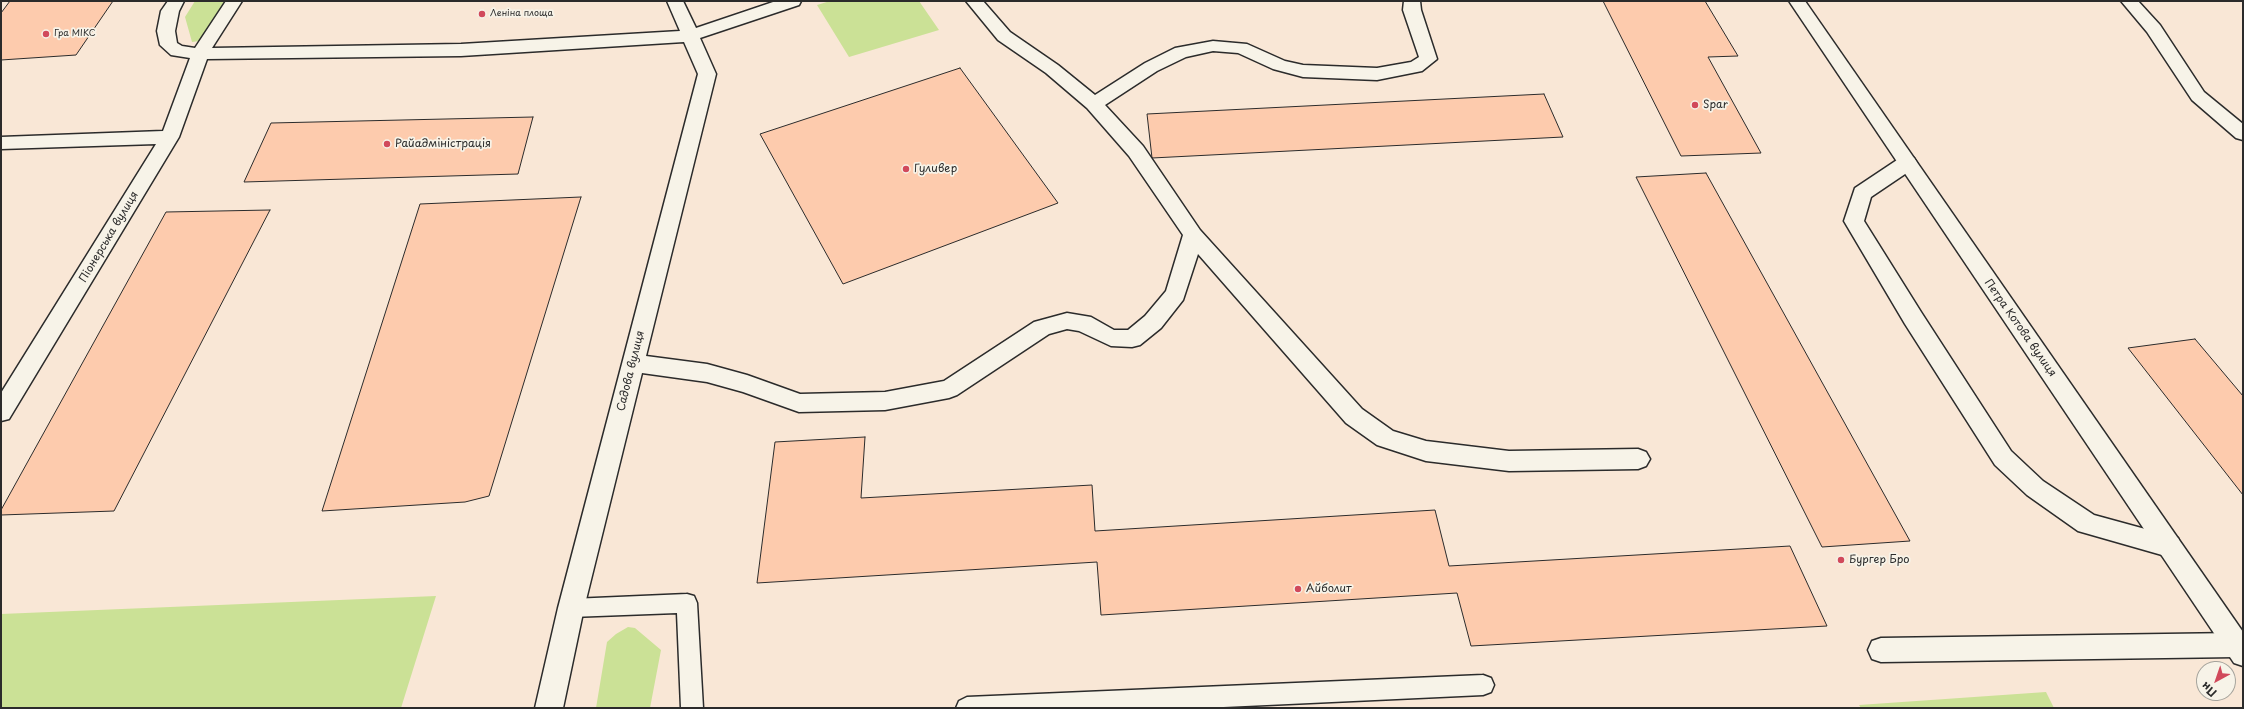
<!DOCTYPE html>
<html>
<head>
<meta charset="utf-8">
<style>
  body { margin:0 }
  #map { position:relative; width:2244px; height:709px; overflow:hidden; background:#f9e7d6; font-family:"Playpen Sans",sans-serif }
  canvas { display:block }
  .frame { position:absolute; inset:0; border:2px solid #2b2b2b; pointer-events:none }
  .north { position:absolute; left:2196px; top:661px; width:40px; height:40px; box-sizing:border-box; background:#f7f3e8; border:1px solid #a5a39c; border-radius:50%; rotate:220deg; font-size:11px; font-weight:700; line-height:16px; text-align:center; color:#2b2b2b }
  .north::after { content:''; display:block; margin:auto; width:14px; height:18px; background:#d1495b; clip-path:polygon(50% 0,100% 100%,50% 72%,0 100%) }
</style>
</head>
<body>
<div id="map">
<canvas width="2244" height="709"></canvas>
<div class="frame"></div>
<div class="north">Пн</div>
</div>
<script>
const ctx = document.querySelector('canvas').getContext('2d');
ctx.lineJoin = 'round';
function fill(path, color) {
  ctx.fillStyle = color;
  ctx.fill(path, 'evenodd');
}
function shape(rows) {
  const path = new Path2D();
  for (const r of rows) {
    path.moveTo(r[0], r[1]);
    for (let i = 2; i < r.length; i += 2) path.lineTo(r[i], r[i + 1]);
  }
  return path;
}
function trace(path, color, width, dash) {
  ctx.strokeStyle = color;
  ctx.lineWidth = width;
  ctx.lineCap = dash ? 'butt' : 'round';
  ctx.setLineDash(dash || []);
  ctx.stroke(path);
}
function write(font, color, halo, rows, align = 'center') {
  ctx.font = font + ' "Playpen Sans",sans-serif';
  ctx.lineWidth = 3.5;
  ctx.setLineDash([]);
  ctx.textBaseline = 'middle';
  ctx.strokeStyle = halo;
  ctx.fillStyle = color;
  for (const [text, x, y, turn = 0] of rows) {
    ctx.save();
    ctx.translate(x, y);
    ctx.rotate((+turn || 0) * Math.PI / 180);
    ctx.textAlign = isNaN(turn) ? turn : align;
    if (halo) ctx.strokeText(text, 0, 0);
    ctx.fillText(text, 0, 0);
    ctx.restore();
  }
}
const green = shape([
  [195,1,229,1,206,37,199,41,192,42,185,17],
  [830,1,919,1,939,30,849,57,817,5],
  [436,596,401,708,1,708,1,614],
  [628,627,635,628,661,650,650,708,596,708,607,642,616,634],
  [2046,692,2054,708,1861,708,1859,705]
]);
const building = shape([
  [10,1,113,1,76,55,1,60,1,13,10,1],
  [1603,1,1705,1,1738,56,1708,57,1761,153,1681,156,1603,1],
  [960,68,1058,203,843,284,760,134,960,68],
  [1544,94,1563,137,1152,158,1147,114,1544,94],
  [533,117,518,174,244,182,271,123,533,117],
  [1706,173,1910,541,1822,547,1636,177,1706,173],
  [581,197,489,496,465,502,322,511,420,204,581,197],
  [270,210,114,511,1,515,1,510,166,212,270,210],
  [2195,339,2243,396,2243,495,2128,348,2195,339],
  [865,437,861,498,1092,485,1095,531,1435,510,1449,566,1790,546,1827,626,1471,646,1457,593,1101,615,1097,562,757,583,775,442,865,437]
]);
const service = shape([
  [687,594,694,596,697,603,703,708,681,708,677,613,571,617,564,615,561,608,564,601,571,599,687,594],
  [1483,675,1491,678,1494,685,1491,692,1483,695,1202,708,956,708,959,701,967,697,1483,675]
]);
const minor = shape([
  [168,1,184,1,179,11,175,31,177,43,182,46,195,48,226,1,242,1,212,48,461,44,680,31,667,1,683,1,696,28,776,1,801,1,799,5,700,38,716,74,646,356,707,364,747,375,800,394,885,392,944,381,1034,322,1067,313,1091,317,1114,330,1128,330,1145,316,1166,291,1183,235,1129,156,1087,108,1046,73,998,40,966,1,983,1,1010,32,1058,65,1095,95,1145,63,1175,48,1213,41,1247,44,1285,61,1303,65,1377,68,1411,62,1419,57,1403,10,1404,1,1420,1,1421,10,1437,59,1422,71,1377,80,1303,77,1273,69,1238,53,1213,51,1186,57,1157,71,1105,105,1143,146,1200,230,1362,409,1393,431,1426,441,1509,451,1638,449,1646,452,1650,459,1646,466,1638,469,1509,471,1426,461,1377,445,1346,423,1198,254,1183,300,1161,328,1140,345,1132,347,1111,346,1079,331,1067,329,1049,334,957,395,949,398,885,410,799,412,743,392,707,382,642,373,584,608,563,708,535,708,558,608,698,74,684,42,461,56,207,59,179,137,9,419,1,421,1,393,156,144,1,149,1,137,163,131,190,58,171,55,160,45,157,31,161,11,168,1],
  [2121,1,2138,1,2160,25,2204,92,2243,124,2243,140,2236,138,2192,100,2147,32,2121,1],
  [1907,156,1914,158,1917,163,1914,168,1871,197,1864,221,1921,312,2011,451,2043,481,2094,515,2178,538,2181,546,2178,554,2169,557,2078,531,2027,495,1995,465,1905,324,1844,221,1855,188,1900,158,1907,156],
  [2236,633,2243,636,2243,654,2236,657,1881,662,1872,659,1868,650,1872,641,1881,638,2236,633]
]);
const trunk = shape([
  [1789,1,1805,1,2243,632,2243,666,2234,663,1789,1]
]);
const markers = [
  [482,14,4,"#d1495b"],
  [46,34,4,"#d1495b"],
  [1695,105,4,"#d1495b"],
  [387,144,4,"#d1495b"],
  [906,169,4,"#d1495b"],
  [1841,560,4,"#d1495b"],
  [1298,589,4,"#d1495b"]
];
const farPoinames = [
  ["Леніна площа",490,14],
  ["Гра МІКС",54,34]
];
const poiNames = [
  ["Spar",1703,105],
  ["Райадміністрація",395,144],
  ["Гуливер",914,169],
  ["Бургер Бро",1849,560],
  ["Айболит",1306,589]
];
const streetNames = [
  ["Піонерська вулиця",109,237,-59],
  ["Петра Котова вулиця",2020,328,55],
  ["Садова вулиця",631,371,-76]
];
fill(green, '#cbe196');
fill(building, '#fdcbad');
trace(building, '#2b2b2b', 1);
trace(service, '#2b2b2b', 3);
trace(minor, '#2b2b2b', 3);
trace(trunk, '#2b2b2b', 3);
fill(service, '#f7f3e8');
fill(minor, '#f7f3e8');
fill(trunk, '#f7f3e8');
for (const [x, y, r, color] of markers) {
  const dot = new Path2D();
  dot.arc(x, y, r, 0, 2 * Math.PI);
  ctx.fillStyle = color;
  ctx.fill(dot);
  trace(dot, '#f7f3e8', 1.5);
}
write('9px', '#2b2b2b', '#f7f3e8', farPoinames, 'left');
write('11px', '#2b2b2b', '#f7f3e8', poiNames, 'left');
write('11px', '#2b2b2b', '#f7f3e8', streetNames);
</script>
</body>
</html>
